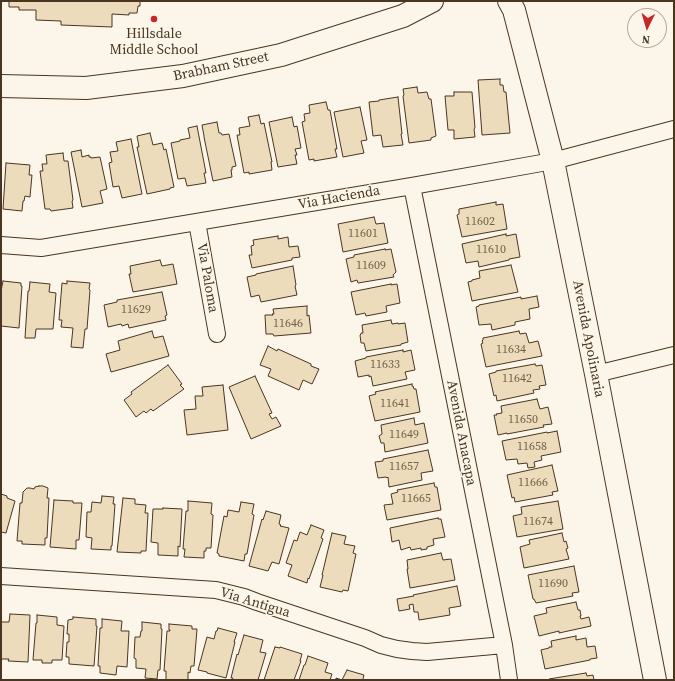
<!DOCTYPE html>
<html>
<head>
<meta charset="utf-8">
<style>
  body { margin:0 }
  #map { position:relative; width:675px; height:681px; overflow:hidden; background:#fbf6e9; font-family:"Source Serif 4",serif }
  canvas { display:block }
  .frame { position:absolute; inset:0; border:2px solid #4a3520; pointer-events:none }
  .north { position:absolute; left:627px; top:8px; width:40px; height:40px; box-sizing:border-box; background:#fbf6e9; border:1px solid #b4a999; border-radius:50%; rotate:185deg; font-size:11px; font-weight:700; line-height:16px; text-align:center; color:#4a3520 }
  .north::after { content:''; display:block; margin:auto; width:14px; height:18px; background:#c62828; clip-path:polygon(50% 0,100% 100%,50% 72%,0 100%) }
</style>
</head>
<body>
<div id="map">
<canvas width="675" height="681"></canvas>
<div class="frame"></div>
<div class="north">N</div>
</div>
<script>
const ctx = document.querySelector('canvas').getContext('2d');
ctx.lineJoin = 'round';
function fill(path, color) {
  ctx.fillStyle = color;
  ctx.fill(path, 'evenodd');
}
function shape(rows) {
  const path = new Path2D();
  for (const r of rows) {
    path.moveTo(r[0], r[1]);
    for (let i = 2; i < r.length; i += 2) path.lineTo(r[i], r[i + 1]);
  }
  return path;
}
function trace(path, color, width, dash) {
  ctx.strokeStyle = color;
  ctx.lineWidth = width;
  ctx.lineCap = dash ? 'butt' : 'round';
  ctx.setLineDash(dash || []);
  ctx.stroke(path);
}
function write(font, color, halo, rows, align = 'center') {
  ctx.font = font + ' "Source Serif 4",serif';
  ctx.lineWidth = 3;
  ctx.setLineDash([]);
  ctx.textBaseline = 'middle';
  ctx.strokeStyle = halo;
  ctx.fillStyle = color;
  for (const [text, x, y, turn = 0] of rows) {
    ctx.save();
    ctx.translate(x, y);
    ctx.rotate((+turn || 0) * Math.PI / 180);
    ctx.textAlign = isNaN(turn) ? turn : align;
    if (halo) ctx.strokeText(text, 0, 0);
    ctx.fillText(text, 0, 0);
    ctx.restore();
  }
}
const building = shape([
  [9,1,140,1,140,6,138,6,137,13,129,13,129,15,112,14,112,27,61,25,61,21,36,20,36,10,19,10,19,7,9,7,9,1],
  [500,79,500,85,503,85,504,92,506,92,510,133,482,135,478,80,500,79],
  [417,87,418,93,427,92,429,99,431,99,436,136,431,138,431,140,409,143,403,96,404,95,403,89,417,87],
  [454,92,472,92,475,128,474,129,475,137,454,139,454,130,448,130,445,96,454,96,454,92],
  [398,97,402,134,401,134,403,145,383,147,381,135,373,136,369,102,379,101,379,100,398,97],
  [326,102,328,110,330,110,337,149,335,149,337,157,314,161,314,159,309,160,302,122,305,121,304,114,310,113,309,105,326,102],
  [360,107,367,140,361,141,364,153,343,157,334,112,360,107],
  [259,115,261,124,264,123,272,162,271,162,272,170,249,174,249,172,244,173,237,135,240,135,239,128,250,126,248,117,259,115],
  [292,117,294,127,297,126,301,148,295,149,297,155,295,155,297,164,278,167,269,122,292,117],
  [217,122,219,133,221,133,222,135,229,134,236,166,232,167,232,170,231,170,232,177,213,181,204,137,204,136,202,125,217,122],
  [197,126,206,173,204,173,206,183,187,186,185,178,178,179,171,143,180,141,180,140,190,138,188,128,197,126],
  [150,133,153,145,162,143,164,150,166,149,174,187,170,188,170,189,147,194,137,147,139,147,137,136,150,133],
  [131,139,142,194,122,198,119,186,113,187,109,163,112,162,110,152,118,151,116,142,131,139],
  [81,150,82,157,89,155,89,157,91,157,91,158,100,157,107,189,100,191,103,203,82,207,71,152,81,150],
  [63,153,64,161,68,161,73,200,72,201,73,208,51,211,50,209,45,209,40,171,43,171,42,164,47,164,46,155,63,153],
  [6,163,30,165,29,175,32,175,30,197,25,196,24,201,23,201,22,211,3,209,6,163],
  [496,202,496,205,503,204,507,229,462,237,457,215,459,214,459,209,496,202],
  [374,217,376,224,384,223,388,243,343,252,338,224,374,217],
  [506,234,506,236,516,234,520,257,509,259,509,260,479,267,478,261,466,263,462,244,506,234],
  [278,236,278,239,288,237,289,247,298,246,300,257,292,258,292,260,252,268,249,255,252,255,251,246,254,245,253,240,278,236],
  [385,249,385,250,391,249,396,272,393,275,394,277,358,283,357,280,351,282,346,259,354,257,354,255,385,249],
  [160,260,162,266,173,264,177,284,133,292,129,274,131,274,130,266,160,260],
  [511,265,518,292,472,301,468,282,472,281,472,280,480,278,479,271,511,265],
  [293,266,296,285,295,286,297,295,261,302,259,295,251,297,247,277,256,275,256,274,293,266],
  [3,281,21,283,21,286,22,286,19,328,1,326,1,291,3,281],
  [67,281,90,283,89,289,90,290,87,329,85,329,83,348,71,347,73,328,61,327,62,320,59,320,62,283,67,284,67,281],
  [30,282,50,284,49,292,56,293,53,329,36,329,35,338,25,338,28,291,29,291,30,282],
  [391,284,391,285,397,284,400,303,386,306,387,312,366,316,365,313,356,315,351,292,391,284],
  [162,292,167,315,165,316,166,320,129,328,128,324,122,326,121,324,108,327,104,305,117,302,117,300,162,292],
  [537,296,539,307,529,309,530,319,515,322,515,325,492,330,491,324,479,325,476,307,479,306,479,305,521,297,521,299,537,296],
  [307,306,307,316,309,315,311,333,274,336,273,334,266,334,265,315,273,315,272,314,274,314,273,309,307,306],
  [391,320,392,324,398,323,398,324,405,323,408,342,401,344,401,345,366,351,364,343,361,343,360,335,361,334,361,333,363,333,362,325,391,320],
  [152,331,154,338,163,336,169,356,111,372,106,354,120,350,118,341,152,331],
  [519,331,520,334,526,333,529,343,538,341,542,356,486,367,481,344,483,343,482,341,483,340,483,338,519,331],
  [268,346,277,351,278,349,311,364,311,366,319,369,312,384,303,380,299,390,268,376,271,369,260,365,268,346],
  [403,350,403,352,411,350,415,370,405,372,407,379,373,386,371,376,369,377,369,375,358,377,355,361,366,358,366,357,403,350],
  [535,364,536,366,542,365,546,385,539,386,540,389,533,390,534,393,497,401,496,395,494,396,489,374,496,372,496,371,535,364],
  [168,365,182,384,180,385,184,389,153,411,151,409,146,413,144,411,136,417,124,400,132,394,131,392,168,365],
  [255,376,272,413,269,414,272,419,276,417,281,426,251,439,229,387,255,376],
  [412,384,412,386,413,386,414,389,416,389,420,412,375,421,369,396,376,394,375,392,412,384],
  [223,385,228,430,187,435,184,410,196,409,195,396,203,396,202,387,223,385],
  [537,399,540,409,548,407,552,424,543,425,544,427,507,434,507,433,498,435,494,415,497,415,496,414,502,413,501,406,537,399],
  [414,418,415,425,424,423,428,443,385,452,384,443,381,443,379,436,382,434,381,425,414,418],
  [557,431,561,452,541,456,542,460,534,462,535,467,528,468,527,463,518,464,517,459,506,460,502,441,547,432,547,433,557,431],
  [428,450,433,471,421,473,422,480,389,487,388,477,387,478,386,477,378,478,375,462,383,461,383,459,428,450],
  [552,465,558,491,552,492,553,495,515,502,514,497,512,498,507,475,552,465],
  [434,483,435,487,437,487,441,510,387,520,384,505,393,504,391,494,398,492,397,490,434,483],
  [39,486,43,486,48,488,47,498,49,498,47,538,45,538,45,545,22,544,22,541,17,541,20,503,22,503,23,492,27,488,30,488,34,489,35,487,39,486],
  [1,494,7,496,7,498,15,501,6,533,1,532,1,494],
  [102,496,114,497,113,504,115,504,112,546,111,546,111,550,91,549,92,538,86,537,87,512,91,512,92,502,101,503,102,496],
  [123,498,135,499,135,504,146,505,145,513,148,513,146,551,141,551,141,553,117,552,123,498],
  [54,500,73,501,73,503,82,503,79,540,76,540,76,549,50,547,54,500],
  [188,501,212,503,211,514,213,515,211,548,206,548,206,551,204,551,204,558,184,557,185,549,183,549,186,511,188,511,188,501],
  [558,501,563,529,517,537,513,516,522,514,521,507,558,501],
  [241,502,254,504,252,514,254,515,247,554,245,554,244,561,219,556,219,554,217,553,224,516,227,517,228,510,239,512,241,502],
  [163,508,182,509,180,547,178,546,178,556,158,555,158,543,151,542,153,509,163,509,163,508],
  [266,511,281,515,279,524,281,525,280,526,289,528,279,564,272,562,268,571,249,566,262,519,263,520,266,511],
  [438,518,438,519,441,519,445,537,433,539,434,545,427,547,427,549,421,550,421,548,411,550,410,547,401,550,399,540,392,542,390,528,438,518],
  [311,525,324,530,321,538,323,539,309,579,308,578,307,583,288,576,292,565,286,563,294,540,297,541,300,532,307,535,311,525],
  [332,533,346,536,344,544,355,546,353,553,356,554,348,591,343,590,342,592,320,587,323,575,322,575,332,533],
  [562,533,564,542,566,541,568,548,566,549,569,559,524,568,520,547,530,544,529,540,562,533],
  [441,553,443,560,451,559,455,580,410,588,407,569,408,569,407,560,441,553],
  [574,566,579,592,572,593,573,596,536,603,534,599,533,599,528,575,574,566],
  [457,586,461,606,449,608,450,615,419,620,418,612,414,612,413,604,409,605,410,609,399,611,397,599,414,596,413,595,457,586],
  [576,602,578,610,580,610,581,616,580,616,581,619,589,617,591,626,559,633,559,631,539,636,534,616,547,613,546,608,576,602],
  [10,614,30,615,28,662,8,661,9,659,1,659,1,622,9,622,10,614],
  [37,615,57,617,57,625,64,626,62,660,52,660,52,663,42,663,42,660,33,660,36,623,37,623,37,615],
  [73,617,96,619,96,626,97,626,94,666,69,664,69,657,66,657,67,642,69,642,69,634,67,634,68,620,73,619,73,617],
  [102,619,122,621,121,631,129,631,127,667,117,666,116,675,100,673,100,666,98,666,100,628,102,628,102,619],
  [142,622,161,624,161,629,162,629,160,670,158,670,157,679,145,678,146,669,136,668,136,659,134,658,135,637,140,637,141,631,142,631,142,622],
  [169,624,192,626,192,629,197,629,194,666,191,666,190,673,188,672,188,680,166,680,166,671,164,671,167,631,170,631,170,630,169,630,169,624],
  [218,628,237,633,234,642,235,642,226,678,207,673,207,672,198,670,207,637,214,639,216,631,217,631,218,628],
  [244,635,263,640,260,652,266,653,258,680,232,680,233,678,231,678,237,654,238,655,244,635],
  [576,636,576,640,586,638,587,647,595,646,597,658,590,659,590,660,545,669,541,650,549,648,549,647,552,647,551,641,576,636],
  [275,647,280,648,280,647,302,654,300,661,301,661,294,680,264,680,275,647],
  [308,656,328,663,325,672,332,674,330,680,299,680,304,665,305,665,308,656],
  [347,670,364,675,363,679,363,680,336,680,336,678,342,680,347,670],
  [586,673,587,676,593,675,594,680,549,680,549,679,586,673]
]);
const street = shape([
  [412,186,504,645,509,680],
  [197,222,217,334],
  [1,245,41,248,412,186,553,161,674,129],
  [596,374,674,355],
  [1,576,216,590,244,597,257,602,365,638,381,645,397,649,412,651,427,652,504,645]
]);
const secondary = shape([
  [509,1,514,10,553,161,596,374,655,680],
  [1,86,86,88,183,76,281,55,403,16,432,1]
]);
const markers = [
  [154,19,4,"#c62828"]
];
const numberNames = [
  ["11602",480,222],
  ["11601",363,234],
  ["11610",491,250],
  ["11609",371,266],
  ["11629",136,310],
  ["11646",288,324],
  ["11634",511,350],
  ["11633",385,365],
  ["11642",517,379],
  ["11641",395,404],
  ["11650",523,420],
  ["11649",404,435],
  ["11658",532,447],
  ["11657",404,467],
  ["11666",533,483],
  ["11665",416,499],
  ["11674",538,522],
  ["11690",553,584]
];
const poiNames = [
  ["Hillsdale",154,34],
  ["Middle School",154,50]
];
const streetNames = [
  ["Brabham Street",221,67,-12],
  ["Via Hacienda",339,198,-10],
  ["Via Paloma",207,278,80],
  ["Avenida Apolinaria",588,339,79],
  ["Avenida Anacapa",461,433,79],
  ["Via Antigua",255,603,17]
];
fill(building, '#ecdcbc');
trace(building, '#4a3520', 1);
trace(street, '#4a3520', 18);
trace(secondary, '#4a3520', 24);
trace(street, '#fbf6e9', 16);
trace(secondary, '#fbf6e9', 22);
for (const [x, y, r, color] of markers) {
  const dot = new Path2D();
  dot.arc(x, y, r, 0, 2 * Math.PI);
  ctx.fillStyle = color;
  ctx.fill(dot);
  trace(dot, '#fbf6e9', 1.5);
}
write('12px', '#725f47', null, numberNames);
write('14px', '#4a3520', '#fbf6e9', poiNames);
write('14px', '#4a3520', '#fbf6e9', streetNames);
</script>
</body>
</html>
